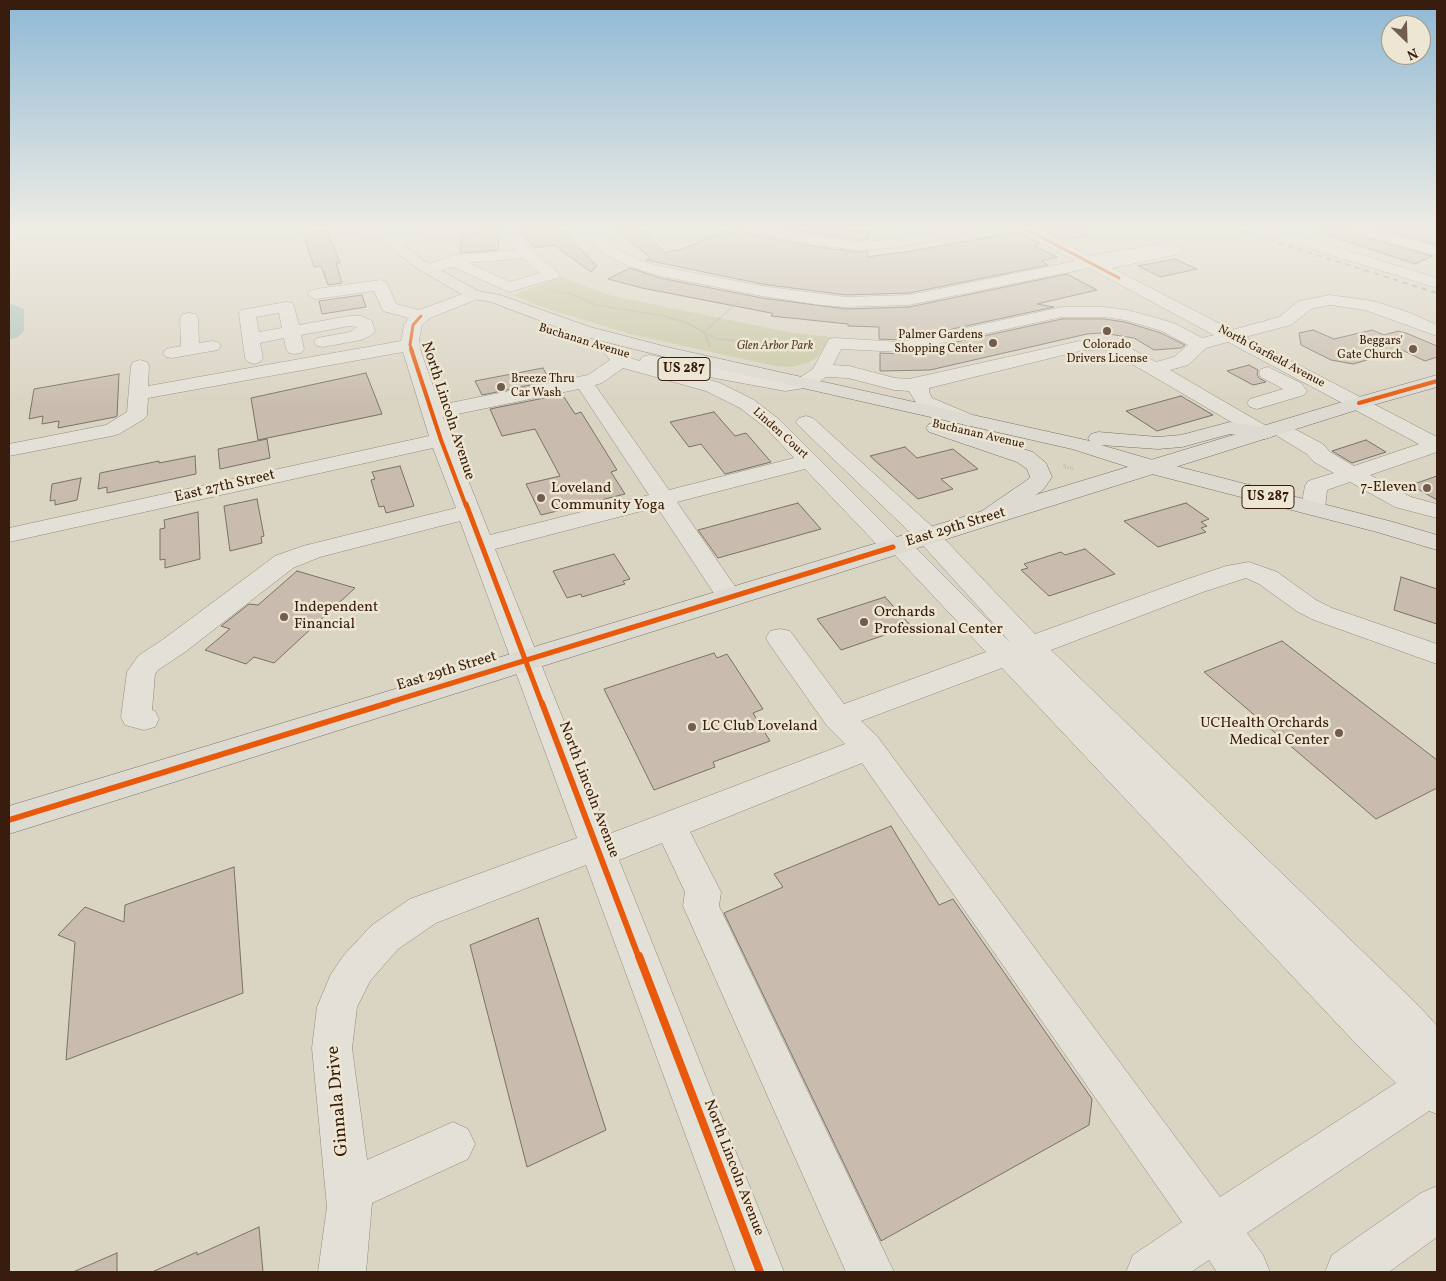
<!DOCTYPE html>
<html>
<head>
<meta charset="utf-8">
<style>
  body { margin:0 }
  #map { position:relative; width:1446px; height:1281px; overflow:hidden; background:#dad4c3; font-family:Vollkorn,serif }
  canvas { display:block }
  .frame { position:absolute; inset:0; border:10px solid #381c0d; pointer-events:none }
  .north { position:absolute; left:1381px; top:15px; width:50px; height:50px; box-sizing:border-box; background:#ede6d2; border:1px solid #a59583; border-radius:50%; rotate:156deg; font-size:14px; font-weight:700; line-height:20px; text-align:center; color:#381c0d }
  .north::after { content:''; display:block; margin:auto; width:18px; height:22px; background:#715c4d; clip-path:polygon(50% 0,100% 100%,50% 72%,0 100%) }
</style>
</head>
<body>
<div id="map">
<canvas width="1446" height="1281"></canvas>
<div class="frame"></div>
<div class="north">N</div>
</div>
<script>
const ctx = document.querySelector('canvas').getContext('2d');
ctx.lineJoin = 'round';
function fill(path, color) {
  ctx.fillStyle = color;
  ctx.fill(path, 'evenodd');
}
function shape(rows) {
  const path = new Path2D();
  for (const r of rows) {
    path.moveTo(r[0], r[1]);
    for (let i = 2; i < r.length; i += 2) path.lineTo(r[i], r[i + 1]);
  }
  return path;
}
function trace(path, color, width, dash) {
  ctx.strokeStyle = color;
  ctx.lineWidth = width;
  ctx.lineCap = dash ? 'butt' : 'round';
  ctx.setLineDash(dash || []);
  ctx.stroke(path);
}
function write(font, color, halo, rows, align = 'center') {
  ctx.font = font + ' Vollkorn,serif';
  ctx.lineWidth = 5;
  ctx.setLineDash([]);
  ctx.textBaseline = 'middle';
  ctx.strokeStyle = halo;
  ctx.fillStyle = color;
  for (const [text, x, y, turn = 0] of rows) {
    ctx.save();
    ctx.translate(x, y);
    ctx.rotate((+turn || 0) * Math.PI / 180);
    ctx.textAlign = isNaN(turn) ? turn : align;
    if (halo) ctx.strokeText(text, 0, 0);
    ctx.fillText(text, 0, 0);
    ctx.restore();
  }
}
const green = shape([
  [561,277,612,296,793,333,832,337,817,357,809,362,793,367,775,366,630,334,548,309,513,295]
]);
const water = shape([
  [9,303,24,309,24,331,18,337,9,340]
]);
const building = shape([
  [485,228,496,228,499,232,498,250,460,253,461,236,481,233,485,228],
  [518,228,560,228,597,266,591,272,554,245,534,248,518,228],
  [613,228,637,228,666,253,672,250,677,251,726,231,734,235,735,228,740,228,744,233,817,247,857,252,868,251,867,257,912,251,1017,232,1040,244,1034,246,1057,257,1041,261,1048,265,909,293,846,295,762,284,646,260,651,258,613,228],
  [784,228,830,228,870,231,869,239,857,240,784,228],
  [1039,228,1085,228,1086,236,1063,240,1039,228],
  [1318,228,1346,228,1349,233,1432,256,1415,264,1318,232,1318,228],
  [1377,228,1427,228,1437,231,1437,245,1377,228],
  [327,230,340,263,336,263,342,283,328,285,321,266,314,267,303,234,327,230],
  [1175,259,1197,269,1160,277,1138,266,1175,259],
  [630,268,660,278,762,298,846,309,909,307,1067,274,1097,290,1037,304,1054,307,901,340,879,339,879,327,848,326,848,324,771,316,773,314,771,313,642,288,608,279,630,268],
  [362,295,366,307,322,314,319,301,362,295],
  [1062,319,1104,319,1125,322,1161,333,1185,345,1181,348,1154,350,1134,338,1102,333,1087,334,930,370,880,371,880,353,901,354,1062,319],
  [1313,330,1334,339,1372,330,1384,335,1398,331,1406,333,1437,346,1437,357,1425,361,1402,350,1353,364,1331,360,1301,345,1299,333,1313,330],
  [1249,365,1258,370,1257,374,1259,378,1266,382,1253,385,1227,371,1249,365],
  [543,368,550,381,482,395,475,381,543,368],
  [366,373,382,414,258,440,251,398,366,373],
  [119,374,117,416,115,417,58,428,59,421,42,424,43,416,29,419,34,389,119,374],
  [559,395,560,397,564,397,575,414,581,412,617,470,611,472,625,494,541,515,526,484,560,476,535,429,502,436,490,409,559,395],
  [1181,396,1213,415,1157,431,1126,411,1181,396],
  [714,412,735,436,746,433,771,462,725,474,701,444,689,447,670,422,714,412],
  [267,439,270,458,220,469,218,449,267,439],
  [1366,440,1386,452,1352,463,1332,451,1366,440],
  [905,447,917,458,953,449,978,469,941,479,953,489,918,499,870,456,905,447],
  [195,456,196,474,107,493,107,487,98,489,100,473,159,461,159,463,195,456],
  [400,466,414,506,386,513,384,506,379,507,371,480,375,479,372,472,400,466],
  [1437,476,1437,500,1411,485,1437,476],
  [81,478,77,500,55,505,55,500,50,501,52,484,81,478],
  [257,499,264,536,261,537,262,543,230,551,224,506,257,499],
  [798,503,821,529,718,558,698,530,798,503],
  [1186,503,1209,519,1201,522,1207,526,1201,528,1206,532,1158,547,1124,521,1186,503],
  [198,512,200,559,165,568,165,559,160,560,160,529,165,528,164,520,198,512],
  [1085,549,1115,574,1049,596,1021,570,1028,568,1024,564,1061,552,1065,555,1085,549],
  [614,554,630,579,623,581,625,584,582,597,581,594,567,598,553,571,614,554],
  [297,571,355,588,274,663,254,657,246,664,205,650,230,629,221,626,249,604,258,605,297,571],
  [1401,577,1437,589,1437,624,1394,610,1401,577],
  [885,597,911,626,841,650,817,619,885,597],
  [1282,641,1437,760,1437,788,1376,819,1204,672,1282,641],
  [714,653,717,658,727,654,763,709,753,713,770,741,713,762,715,767,654,790,604,689,714,653],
  [891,826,939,905,953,899,1092,1099,1089,1125,881,1241,724,913,783,887,774,874,891,826],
  [234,867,243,993,66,1060,75,942,58,935,85,907,124,922,125,905,234,867],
  [538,918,606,1130,527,1167,470,945,538,918],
  [259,1227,263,1272,152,1272,197,1252,197,1255,259,1227],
  [117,1253,117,1272,73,1272,117,1253]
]);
const pathFar1 = shape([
  [551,291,572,294,596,305,665,316,687,323,717,339,816,347],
  [703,333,739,301],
  [705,334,710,347]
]);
const path = shape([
  [1064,465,1065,467,1075,469]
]);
const minor = shape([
  [331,228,345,228,347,233,382,228,389,229,391,232,389,235,384,236,342,242,337,241,331,228],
  [448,228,483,228,481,231,476,232,391,245,386,244,384,241,386,238,391,237,448,228],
  [498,228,513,228,532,250,557,272,559,275,557,278,509,292,453,267,428,274,423,272,420,269,423,266,454,255,516,250,498,228],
  [523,258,540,273,510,282,469,263,523,258],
  [579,228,594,228,614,248,641,261,663,267,762,286,846,297,909,295,1076,261,1019,231,1017,228,1035,228,1089,256,1165,243,1180,248,1182,251,1180,254,1175,255,1112,268,1232,330,1279,317,1299,301,1330,295,1373,301,1408,312,1437,325,1437,336,1365,310,1330,305,1311,309,1291,325,1245,337,1437,437,1437,452,1370,475,1411,497,1437,504,1437,518,1395,507,1350,482,1327,490,1325,508,1321,513,1313,515,1305,513,1301,508,1305,486,1308,481,1334,473,1314,462,1307,454,1274,434,1271,437,1264,439,1257,437,1108,350,1084,350,929,388,929,392,932,398,975,416,978,420,975,424,968,426,918,406,909,391,894,390,848,378,826,377,811,387,785,391,682,372,720,383,754,400,780,420,898,538,908,540,1011,643,919,541,799,426,796,422,799,418,806,416,813,418,937,531,1035,634,1185,580,1226,566,1249,562,1277,572,1316,600,1332,608,1437,644,1437,664,1314,620,1298,612,1259,584,1246,578,1203,592,1051,650,1419,1006,1437,1026,1437,1114,1429,1111,1247,1233,1263,1255,1270,1272,1217,1272,1209,1260,1191,1272,1126,1272,1133,1255,1182,1222,862,763,690,832,721,892,719,906,894,1272,846,1272,683,906,685,892,662,843,619,860,784,1272,736,1272,586,865,436,923,398,949,370,981,357,1007,352,1048,367,1160,453,1122,468,1129,475,1144,468,1159,372,1203,366,1272,318,1272,327,1207,312,1048,317,1007,331,974,344,955,372,925,410,899,577,838,460,521,320,557,293,568,185,652,158,670,155,674,152,710,155,711,159,719,155,727,144,730,136,728,125,725,121,717,127,672,138,656,165,638,275,556,303,546,456,508,433,448,9,542,9,528,429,436,403,352,148,398,147,415,144,419,119,434,112,436,9,456,9,444,106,425,127,412,131,366,133,362,140,360,147,362,149,366,148,386,401,341,404,325,409,318,383,311,374,291,316,299,310,297,308,294,310,291,316,289,380,280,386,282,388,285,396,304,419,310,474,290,480,292,482,295,480,298,430,318,422,325,419,340,421,352,440,405,588,375,610,360,604,352,607,348,613,347,619,348,627,357,640,361,642,357,649,355,785,379,799,378,813,369,829,339,835,338,901,342,1062,307,1104,307,1127,310,1174,323,1202,338,1214,335,1089,268,909,305,846,307,820,305,762,296,661,276,631,267,604,254,579,228],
  [1062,317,1104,317,1125,320,1162,331,1188,345,1174,357,1156,362,1117,341,1084,340,909,379,895,378,849,366,833,365,841,349,901,352,1062,317],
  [1228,342,1419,444,1354,466,1330,452,1323,444,1285,424,1278,422,1271,424,1268,427,1170,370,1188,365,1206,348,1228,342],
  [623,368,706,391,740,408,766,428,794,458,669,490,595,385,602,383,623,368],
  [579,389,649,495,490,535,443,417,579,389],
  [805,469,884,552,894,554,986,652,844,704,790,631,780,629,770,631,766,638,770,645,827,726,845,744,609,834,495,549,657,507,721,604,730,607,739,604,743,598,677,502,805,469],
  [1002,668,1361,1049,1396,1083,1220,1197,877,736,861,721,1002,668],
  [742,228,772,228,857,242,891,240,956,228,987,228,985,231,980,232,891,248,857,250,817,245,749,232,744,231,742,228],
  [1252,228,1274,228,1437,278,1437,288,1254,231,1252,228],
  [1348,228,1370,228,1437,247,1437,256,1350,231,1348,228],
  [286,302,292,303,294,307,299,325,349,316,361,316,372,321,375,331,372,335,361,340,323,347,317,346,314,342,317,338,350,332,357,327,349,326,301,335,304,349,301,353,295,354,289,353,286,349,284,338,260,343,263,358,260,362,254,364,248,362,245,358,239,314,241,310,286,302],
  [279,313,282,328,259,332,256,317,279,313],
  [189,313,195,314,198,318,199,343,212,341,218,342,221,346,218,350,212,351,172,358,166,357,163,353,166,349,181,346,180,318,183,314,189,313],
  [1268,367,1301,383,1307,391,1304,395,1264,407,1257,409,1250,407,1247,403,1250,399,1283,389,1261,377,1259,373,1261,369,1268,367],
  [1437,1186,1437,1237,1389,1272,1325,1272,1332,1255,1421,1193,1437,1186]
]);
const major = shape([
  [1437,375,1437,387,1366,407,9,834,9,806,1352,399,1437,375]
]);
const highway = shape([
  [374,228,388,228,396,238,423,260,478,291,500,295,590,327,671,348,1090,441,1088,438,1091,434,1098,432,1158,437,1181,435,1230,422,1271,429,1274,433,1271,437,1264,439,1230,434,1182,447,1158,449,1101,445,1160,462,1393,522,1437,535,1437,550,1377,532,1144,472,1072,449,670,358,578,335,491,302,468,298,413,266,386,244,374,228],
  [936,422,1033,452,1046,463,1052,477,1043,490,995,523,987,525,979,523,975,518,979,513,1027,480,1030,477,1027,469,1017,462,929,432,926,428,929,424,936,422]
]);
const rail = shape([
  [1231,228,1437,293]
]);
const cyclewayFar4 = shape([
  [1024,228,1119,278],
  [412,350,410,345,413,325,421,316]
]);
const cyclewayFar3 = shape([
  [411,349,441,440,466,506],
  [1359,403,1437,381]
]);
const cyclewayFar2 = shape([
  [466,504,542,704],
  [384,704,893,547]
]);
const cyclewayFar1 = shape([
  [542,703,639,958],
  [9,820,388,703]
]);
const cycleway = shape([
  [639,956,760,1272]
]);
const markers = [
  [1107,331,5,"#715c4d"],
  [993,343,5,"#715c4d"],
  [1413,349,5,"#715c4d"],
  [501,387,5,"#715c4d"],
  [1427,488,5,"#715c4d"],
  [541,498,5,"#715c4d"],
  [284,617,5,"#715c4d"],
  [864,622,5,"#715c4d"],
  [692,727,5,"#715c4d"],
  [1339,733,5,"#715c4d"]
];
const farPoinames = [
  ["Palmer Gardens",983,336],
  ["Shopping Center",983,350],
  ["Beggars'",1403,342],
  ["Gate Church",1403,356],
  ["Colorado",1107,346,"center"],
  ["Drivers License",1107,360,"center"],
  ["Breeze Thru",511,380,"left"],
  ["Car Wash",511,394,"left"]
];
const farStreetnames = [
  ["Buchanan Avenue",584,342,17],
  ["North Garfield Avenue",1271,357,28],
  ["Linden Court",780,434,42],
  ["Buchanan Avenue",978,435,13]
];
const farParknames = [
  ["Glen Arbor Park",775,347]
];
const shields = [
  [684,369,52],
  [1268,497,52]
];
const shieldNames = [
  ["US 287",684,369],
  ["US 287",1268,497]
];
const streetNames = [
  ["North Lincoln Avenue",447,411,72],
  ["East 27th Street",225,487,-13],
  ["East 29th Street",956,528,-17],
  ["East 29th Street",447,672,-17],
  ["North Lincoln Avenue",588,790,69],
  ["North Lincoln Avenue",733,1168,69]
];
const poiNames = [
  ["7-Eleven",1417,488,"right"],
  ["Loveland",551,489],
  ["Community Yoga",551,506],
  ["Independent",294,608],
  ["Financial",294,625],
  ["Orchards",874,613],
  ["Professional Center",874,630],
  ["UCHealth Orchards",1329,724,"right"],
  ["Medical Center",1329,741,"right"],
  ["LC Club Loveland",702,727]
];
const nearStreetnames = [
  ["Ginnala Drive",339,1101,-95]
];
fill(green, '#c8c8a4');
fill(water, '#aac1b8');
fill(building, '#c9bcae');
trace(building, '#797167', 1);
trace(minor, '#918a7e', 1);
trace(major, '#797167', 1);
trace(highway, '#797167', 1);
trace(pathFar1, '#a49e96', 2, [0.5, 1]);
trace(path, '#a49e96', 2.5, [0.5, 2]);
fill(minor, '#e2e0d7');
fill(major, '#dddad1');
fill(highway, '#dddad1');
trace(rail, '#a49e96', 2, [5, 5]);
trace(cyclewayFar4, '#e8590c', 3);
trace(cyclewayFar3, '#e8590c', 4);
trace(cyclewayFar2, '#e8590c', 5);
trace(cyclewayFar1, '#e8590c', 6);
trace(cycleway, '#e8590c', 8);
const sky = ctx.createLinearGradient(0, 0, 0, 407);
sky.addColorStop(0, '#8fb9d5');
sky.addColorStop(0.56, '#eeece4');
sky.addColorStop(1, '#eeece400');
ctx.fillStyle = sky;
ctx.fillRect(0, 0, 1446, 407);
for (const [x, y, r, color] of markers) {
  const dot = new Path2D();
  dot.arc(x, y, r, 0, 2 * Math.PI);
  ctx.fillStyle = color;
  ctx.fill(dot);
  trace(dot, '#ede6d2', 2);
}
write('12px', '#381c0d', '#ede6d2', farPoinames, 'right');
write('12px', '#381c0d', '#ede6d2', farStreetnames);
write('italic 12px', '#58442c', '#ede6d2', farParknames);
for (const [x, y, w] of shields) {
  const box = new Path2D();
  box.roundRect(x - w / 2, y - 11.5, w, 23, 4);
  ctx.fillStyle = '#ede6d2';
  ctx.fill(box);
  trace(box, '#381c0d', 1);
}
write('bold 14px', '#381c0d', null, shieldNames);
write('15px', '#381c0d', '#ede6d2', streetNames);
write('15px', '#381c0d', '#ede6d2', poiNames, 'left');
write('18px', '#381c0d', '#ede6d2', nearStreetnames);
</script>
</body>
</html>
